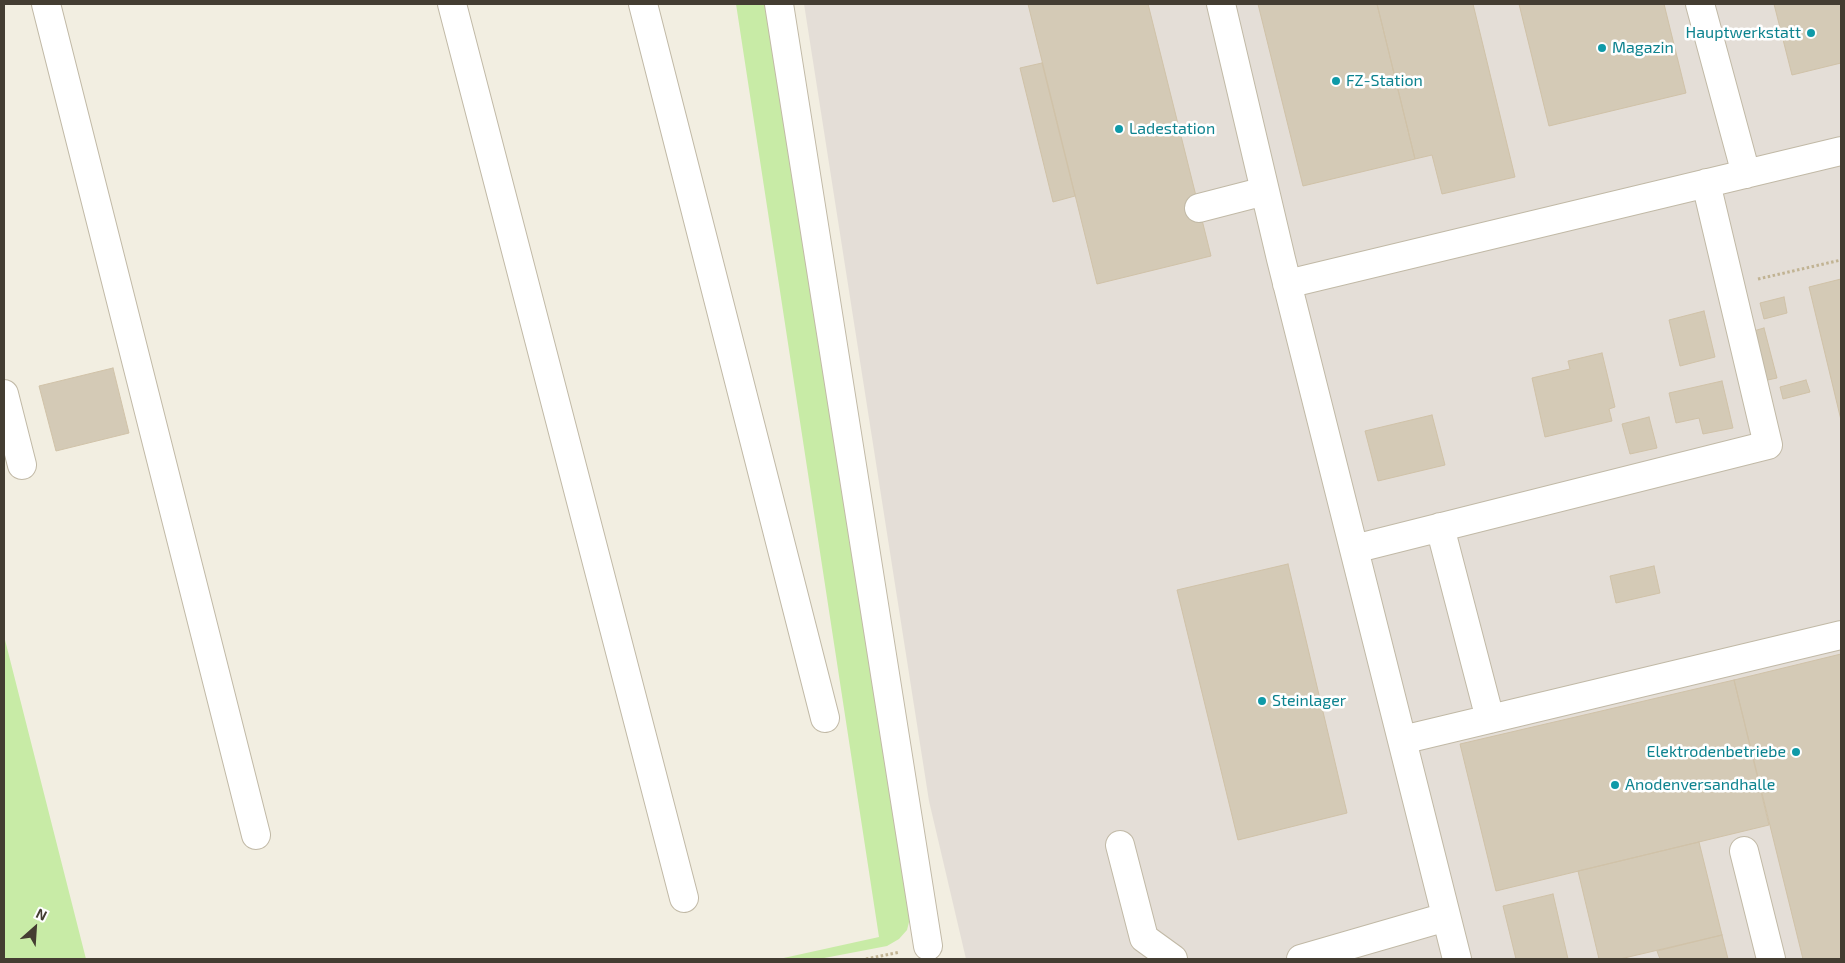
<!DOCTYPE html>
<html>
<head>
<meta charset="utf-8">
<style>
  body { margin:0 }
  #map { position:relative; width:1845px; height:963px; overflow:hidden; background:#f2eee1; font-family:"Exo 2",sans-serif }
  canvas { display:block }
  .frame { position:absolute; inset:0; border:5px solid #443d32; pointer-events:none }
  .north { position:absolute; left:10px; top:903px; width:50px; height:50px; -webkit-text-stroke:4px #fff; paint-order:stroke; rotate:26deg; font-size:14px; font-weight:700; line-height:20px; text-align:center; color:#443d32 }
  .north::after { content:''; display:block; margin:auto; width:18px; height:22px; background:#443d32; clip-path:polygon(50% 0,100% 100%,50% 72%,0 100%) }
</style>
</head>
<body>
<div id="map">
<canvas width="1845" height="963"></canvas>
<div class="frame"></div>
<div class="north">N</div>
</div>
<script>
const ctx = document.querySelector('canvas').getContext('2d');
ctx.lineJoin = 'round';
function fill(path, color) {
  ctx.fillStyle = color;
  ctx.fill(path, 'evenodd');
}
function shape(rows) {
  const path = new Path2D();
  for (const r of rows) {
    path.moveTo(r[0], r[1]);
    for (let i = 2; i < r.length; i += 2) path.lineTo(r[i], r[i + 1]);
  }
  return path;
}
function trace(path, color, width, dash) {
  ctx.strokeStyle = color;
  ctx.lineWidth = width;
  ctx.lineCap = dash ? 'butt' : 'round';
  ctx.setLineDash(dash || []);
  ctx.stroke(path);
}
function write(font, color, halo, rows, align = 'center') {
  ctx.font = font + ' "Exo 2",sans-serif';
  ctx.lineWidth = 5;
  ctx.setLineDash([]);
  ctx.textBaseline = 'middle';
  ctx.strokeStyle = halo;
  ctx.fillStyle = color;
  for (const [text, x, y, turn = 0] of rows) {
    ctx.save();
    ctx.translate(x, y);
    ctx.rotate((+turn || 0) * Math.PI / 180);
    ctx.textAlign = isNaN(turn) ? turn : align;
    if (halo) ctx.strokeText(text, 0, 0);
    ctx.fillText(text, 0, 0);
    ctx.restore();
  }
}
const industrial = shape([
  [804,4,1841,4,1841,959,966,959,929,801]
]);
const green = shape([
  [736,4,773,4,913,906,907,930,899,939,887,946,819,959,779,959,879,937],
  [4,636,86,959,4,959]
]);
const building = shape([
  [1028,4,1148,4,1211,256,1097,284,1028,4],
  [1258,4,1377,4,1415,159,1303,186,1258,4],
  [1377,4,1473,4,1515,177,1442,194,1432,155,1415,159,1377,4],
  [1519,4,1664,4,1686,93,1549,126,1519,4],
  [1774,4,1841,4,1841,63,1792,75,1774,4],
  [1042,63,1075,196,1053,202,1020,68,1042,63],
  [1841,279,1841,420,1809,287,1841,279],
  [1784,297,1787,313,1764,319,1760,303,1784,297],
  [1704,311,1715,357,1680,366,1669,320,1704,311],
  [1764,328,1777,378,1763,381,1750,332,1764,328],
  [1602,353,1615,407,1609,409,1612,421,1545,437,1532,378,1570,369,1568,361,1602,353],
  [113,368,129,433,56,451,39,386,113,368],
  [1806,380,1810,392,1783,399,1780,387,1806,380],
  [1722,381,1733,428,1703,434,1699,418,1676,423,1669,393,1722,381],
  [1432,415,1445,465,1378,481,1365,431,1432,415],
  [1649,417,1657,448,1630,454,1622,424,1649,417],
  [1288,564,1347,813,1238,840,1177,590,1288,564],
  [1654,566,1660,593,1616,603,1610,576,1654,566],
  [1841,654,1841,959,1803,959,1734,680,1841,654],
  [1734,680,1769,825,1496,891,1460,744,1734,680],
  [1699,842,1722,935,1620,959,1599,959,1578,871,1699,842],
  [1553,894,1568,959,1516,959,1503,906,1553,894],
  [1722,935,1728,959,1660,959,1657,951,1722,935]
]);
const path = shape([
  [1758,279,1841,260],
  [866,959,900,952]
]);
const minor = shape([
  [46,4,256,835],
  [452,4,684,898],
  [643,4,825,718],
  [779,4,928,946],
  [1221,4,1281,259,1457,959],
  [1700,4,1746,174],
  [1199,208,1265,191],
  [1287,284,1841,151],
  [4,394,22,465],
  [1440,527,1490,719],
  [1354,549,1768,445,1706,183],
  [1402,740,1841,635],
  [1120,845,1144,938,1173,959],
  [1744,851,1771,959],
  [1301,959,1446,917]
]);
const markers = [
  [1811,33,5,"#0f9aa8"],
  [1602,48,5,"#0f9aa8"],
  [1336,81,5,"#0f9aa8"],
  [1119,129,5,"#0f9aa8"],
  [1262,701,5,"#0f9aa8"],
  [1796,752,5,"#0f9aa8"],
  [1615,785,5,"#0f9aa8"]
];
const cultureNames = [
  ["Hauptwerkstatt",1801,33,"right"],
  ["Magazin",1612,48],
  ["FZ-Station",1346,81],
  ["Ladestation",1129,129],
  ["Steinlager",1272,701],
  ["Elektrodenbetriebe",1786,752,"right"],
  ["Anodenversandhalle",1625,785]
];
fill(industrial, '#e4ded7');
fill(green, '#c8eba6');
fill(building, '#d4cab6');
trace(building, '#d0c2a8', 1);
trace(minor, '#c1b9a6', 30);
trace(path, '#c1b393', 3, [2.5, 2.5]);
trace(minor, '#fff', 28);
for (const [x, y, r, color] of markers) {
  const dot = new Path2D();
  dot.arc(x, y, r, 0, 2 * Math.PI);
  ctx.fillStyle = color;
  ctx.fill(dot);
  trace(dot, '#fff', 2);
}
write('16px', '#0d838f', '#fff', cultureNames, 'left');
</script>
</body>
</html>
